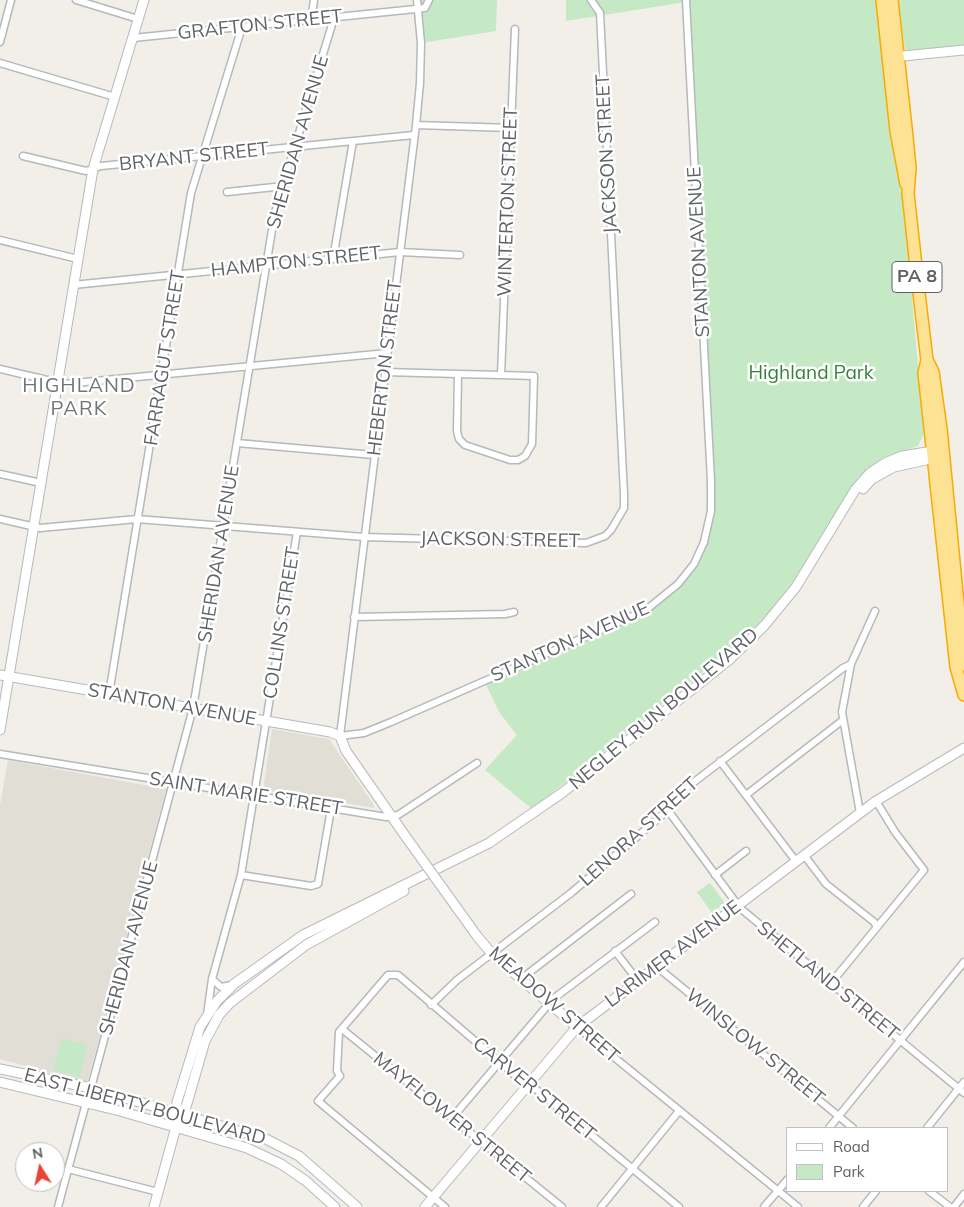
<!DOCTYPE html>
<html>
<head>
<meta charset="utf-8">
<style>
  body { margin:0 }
  #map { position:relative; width:964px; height:1207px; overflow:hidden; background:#f1efe8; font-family:Mulish,sans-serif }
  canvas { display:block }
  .legend { position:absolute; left:786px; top:1127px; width:162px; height:65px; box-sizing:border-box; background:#fff; border:1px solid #bfc1c3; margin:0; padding:6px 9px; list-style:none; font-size:15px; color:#5f6368 }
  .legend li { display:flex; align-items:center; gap:10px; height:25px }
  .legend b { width:25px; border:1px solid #bfc1c3 }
  .north { position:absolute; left:15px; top:1142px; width:50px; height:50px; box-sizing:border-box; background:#fff; border:1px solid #bfc1c3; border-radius:50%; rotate:350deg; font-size:14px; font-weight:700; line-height:20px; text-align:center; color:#5f6368 }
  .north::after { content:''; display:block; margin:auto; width:18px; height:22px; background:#ea4335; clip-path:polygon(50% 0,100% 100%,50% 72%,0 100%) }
</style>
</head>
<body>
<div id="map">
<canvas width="964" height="1207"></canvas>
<ul class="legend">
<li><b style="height:6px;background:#fff"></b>Road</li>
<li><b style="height:14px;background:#c5e8c5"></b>Park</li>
</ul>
<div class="north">N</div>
</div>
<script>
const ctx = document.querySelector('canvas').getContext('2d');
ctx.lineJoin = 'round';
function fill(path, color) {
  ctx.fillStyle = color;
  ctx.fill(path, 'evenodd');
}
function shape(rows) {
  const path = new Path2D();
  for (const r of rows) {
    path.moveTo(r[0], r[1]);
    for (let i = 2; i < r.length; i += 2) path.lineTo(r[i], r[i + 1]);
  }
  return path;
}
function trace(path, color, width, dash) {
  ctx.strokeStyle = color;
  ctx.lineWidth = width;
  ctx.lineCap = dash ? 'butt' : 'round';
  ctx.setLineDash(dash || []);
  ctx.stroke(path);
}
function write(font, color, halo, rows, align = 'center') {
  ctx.font = font + ' Mulish,sans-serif';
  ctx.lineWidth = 5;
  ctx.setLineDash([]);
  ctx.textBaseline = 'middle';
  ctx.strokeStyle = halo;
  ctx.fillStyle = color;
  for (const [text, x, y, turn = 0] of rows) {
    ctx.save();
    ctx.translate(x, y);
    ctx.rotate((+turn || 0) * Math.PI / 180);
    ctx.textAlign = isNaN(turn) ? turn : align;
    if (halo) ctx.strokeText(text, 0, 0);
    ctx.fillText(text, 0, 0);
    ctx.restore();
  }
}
const education = shape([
  [272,729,329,739,374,805,374,808,263,790],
  [8,760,166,789,87,1083,0,1059,0,805]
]);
const green = shape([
  [417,0,554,0,497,0,496,31,421,43],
  [566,0,879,0,908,253,924,433,918,446,882,458,858,477,792,583,768,613,744,639,532,809,485,770,517,735,499,712,484,680,629,618,678,584,704,542,711,511,686,2,566,21],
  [898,0,964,0,964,46,911,51,905,49],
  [710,883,725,903,712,913,697,892],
  [62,1038,87,1045,80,1077,53,1070]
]);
const street = shape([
  [76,0,138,19],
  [417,0,421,43,420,83,416,125,340,736,364,733,391,722,646,610,678,584,694,564,704,542,711,511,711,481,686,0],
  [311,20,314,0],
  [133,38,425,8,429,0],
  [0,42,11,0],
  [0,63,115,97],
  [416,125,511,128],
  [23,156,86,171,101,166,414,135],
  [227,192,284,186],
  [0,240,78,259],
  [333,259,353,141],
  [73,285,400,252,460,255],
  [0,369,64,384,387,353],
  [385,372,458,374,501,375,534,376,532,444,525,456,518,460,510,460,465,445,459,439,457,431,458,374],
  [501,375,515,29],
  [237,443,374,455],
  [0,474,41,483],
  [0,519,40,528,137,519,364,537,586,543,605,536,611,530,624,508,624,494,600,13,591,0],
  [354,617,505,614,514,612],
  [851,664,843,668,664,805,740,908,964,1093],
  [109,694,191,193,242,27],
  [0,754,386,817,398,815,477,763],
  [720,761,795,860],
  [746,795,843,720],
  [860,813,842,712,851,664,875,611],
  [804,855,826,884,874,922,877,927],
  [241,875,311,886,318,884,331,809],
  [715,875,746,851],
  [615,951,638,981],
  [656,966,853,1128],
  [212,979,221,987,232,985],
  [521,979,631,894],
  [831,983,924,870,895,832,876,801],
  [431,1005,457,980,571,893,667,811],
  [207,1015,212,979,241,875,297,532],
  [577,1027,798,1207],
  [342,1029,562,1207],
  [91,1088,193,708,275,212,334,18],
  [452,1118,553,999,655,922],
  [829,1128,964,962],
  [927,1128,964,1082],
  [68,1169,158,1192],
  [929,1191,950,1207],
  [58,1207,86,1103],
  [445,1207,318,1101,340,1076,337,1071,339,1032,388,975,398,975,524,1083,532,1086,679,1207],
  [601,1207,679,1111],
  [764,1207,788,1179],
  [863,1207,876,1191],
  [954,1207,964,1194]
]);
const secondary = shape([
  [893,57,964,50],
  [863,489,872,479,894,467,939,457],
  [0,675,330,732,340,736,346,751,406,837],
  [0,730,93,169,144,0],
  [477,936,492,954,577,1027],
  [0,1069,91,1088,266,1139,299,1156,357,1207],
  [0,1082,120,1111,247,1148,281,1164,306,1181,335,1207],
  [176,1127,184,1114,205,1041,219,1015,230,1003,306,945,404,891],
  [154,1207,176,1127,177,1102,200,1027,217,1001,234,984,303,935,489,843,562,793,729,660,764,626,796,587,855,490,870,473,885,463,902,456,933,451,938,453],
  [425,1207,577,1027,876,801,964,748]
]);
const highway = shape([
  [882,0,896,131,906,184],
  [892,0,907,137,910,168,908,193,918,285,927,360,933,372,941,429,964,665],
  [927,360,924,373,956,667,964,695]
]);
const secondaryBridge = shape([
  [406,837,477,936]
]);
const shields = [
  [917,277,50]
];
const shieldNames = [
  ["PA 8",917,277]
];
const streetNames = [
  ["GRAFTON STREET",260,25,-6],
  ["SHERIDAN AVENUE",298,142,-74],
  ["JACKSON STREET",607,154,-93],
  ["BRYANT STREET",194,157,-6],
  ["WINTERTON STREET",508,202,-88],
  ["STANTON AVENUE",699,252,-93],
  ["HAMPTON STREET",296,262,-6],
  ["FARRAGUT STREET",165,358,-81],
  ["HEBERTON STREET",385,368,-83],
  ["JACKSON STREET",500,540,1],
  ["SHERIDAN AVENUE",219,554,-81],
  ["COLLINS STREET",282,623,-81],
  ["STANTON AVENUE",570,642,-24],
  ["STANTON AVENUE",172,705,10],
  ["NEGLEY RUN BOULEVARD",664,709,-40],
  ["SAINT MARIE STREET",246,794,9],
  ["LENORA STREET",639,832,-42],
  ["SHERIDAN AVENUE",129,948,-75],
  ["LARIMER AVENUE",673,954,-37],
  ["SHETLAND STREET",828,981,39],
  ["MEADOW STREET",554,1005,41],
  ["WINSLOW STREET",755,1047,39],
  ["CARVER STREET",534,1089,39],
  ["EAST LIBERTY BOULEVARD",145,1107,15],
  ["MAYFLOWER STREET",452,1118,39]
];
const parkNames = [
  ["Highland Park",811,373]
];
const neighbourhoodNames = [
  ["HIGHLAND",79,386],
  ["PARK",79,409]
];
fill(education, '#e1ded6');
fill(green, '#c5e8c5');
trace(street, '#b5b8bc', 9);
trace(secondary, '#b6babf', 11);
trace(highway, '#f9ab00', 14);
trace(street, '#fff', 6);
trace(secondary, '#fff', 9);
trace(highway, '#fde293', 11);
trace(secondaryBridge, '#b6babf', 11, []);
trace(secondaryBridge, '#fff', 9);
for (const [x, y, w] of shields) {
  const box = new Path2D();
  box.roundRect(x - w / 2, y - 15.5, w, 31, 4);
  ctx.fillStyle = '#fff';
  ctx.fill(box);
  trace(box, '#5f6368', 1);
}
write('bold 18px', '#5f6368', null, shieldNames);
write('19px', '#5f6368', '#fff', streetNames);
write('19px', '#348238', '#fff', parkNames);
ctx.letterSpacing = '1px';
write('20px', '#70757a', '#fff', neighbourhoodNames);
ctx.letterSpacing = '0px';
</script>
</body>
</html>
